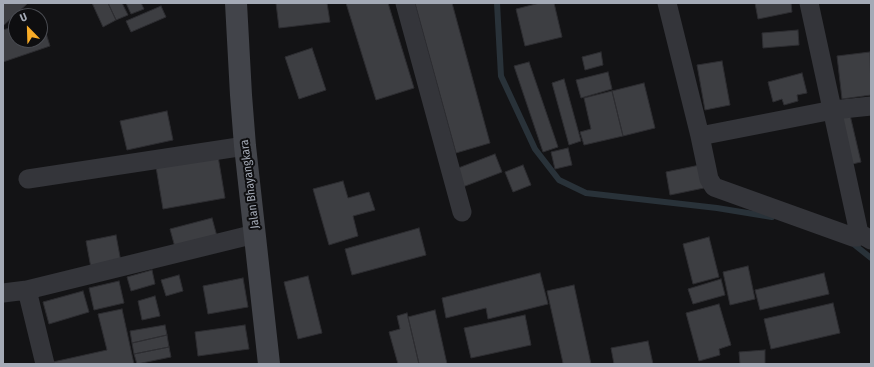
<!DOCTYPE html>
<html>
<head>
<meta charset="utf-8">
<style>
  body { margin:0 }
  #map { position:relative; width:874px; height:367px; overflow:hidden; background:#131315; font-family:"Fira Sans Condensed",sans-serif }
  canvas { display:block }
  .frame { position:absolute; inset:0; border:4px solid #a4aab6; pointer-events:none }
  .north { position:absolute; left:8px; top:8px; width:40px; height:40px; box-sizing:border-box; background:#0e0e10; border:1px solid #4a4c52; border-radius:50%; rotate:337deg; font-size:11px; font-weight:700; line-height:16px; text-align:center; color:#a4aab6 }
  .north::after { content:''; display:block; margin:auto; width:14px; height:18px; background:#f9ac27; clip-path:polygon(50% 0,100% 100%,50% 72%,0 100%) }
</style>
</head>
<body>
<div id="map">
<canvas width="874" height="367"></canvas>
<div class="frame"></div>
<div class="north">U</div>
</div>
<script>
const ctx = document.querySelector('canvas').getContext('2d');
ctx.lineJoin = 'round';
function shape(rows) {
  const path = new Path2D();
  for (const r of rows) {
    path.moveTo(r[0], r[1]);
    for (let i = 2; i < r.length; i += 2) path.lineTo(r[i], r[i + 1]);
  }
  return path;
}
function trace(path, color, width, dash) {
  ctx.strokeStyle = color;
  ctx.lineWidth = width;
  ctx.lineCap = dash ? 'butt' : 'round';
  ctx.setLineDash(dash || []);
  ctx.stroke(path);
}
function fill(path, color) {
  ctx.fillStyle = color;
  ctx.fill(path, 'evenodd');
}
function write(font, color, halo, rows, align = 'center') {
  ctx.font = font + ' "Fira Sans Condensed",sans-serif';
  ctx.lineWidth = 4;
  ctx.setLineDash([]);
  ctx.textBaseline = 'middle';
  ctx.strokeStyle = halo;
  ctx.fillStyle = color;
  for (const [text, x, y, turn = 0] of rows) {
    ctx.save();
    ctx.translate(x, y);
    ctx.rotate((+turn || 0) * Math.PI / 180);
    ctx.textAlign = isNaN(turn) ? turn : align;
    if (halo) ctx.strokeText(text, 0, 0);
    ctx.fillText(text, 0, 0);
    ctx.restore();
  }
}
const stream = shape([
  [497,3,501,76,535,149,559,180,586,193,717,208,772,217],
  [851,242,871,258]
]);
const building = shape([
  [3,3,26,3,27,4,3,26,3,3],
  [92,3,108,3,116,20,103,27,92,3],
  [108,3,122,3,128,15,116,20,108,3],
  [126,3,141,3,144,9,131,14,126,3],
  [276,3,327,3,330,22,279,28,276,3],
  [346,3,388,3,414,88,376,100,346,3],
  [415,3,452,3,490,143,456,153,415,3],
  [540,3,554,3,562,37,525,46,516,9,540,3],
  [755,3,791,3,792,12,758,19,755,3],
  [161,6,166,17,131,32,126,21,161,6],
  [41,17,50,46,3,62,3,30,16,26,16,40,40,40,41,17],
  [798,30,799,45,763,48,762,33,798,30],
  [312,48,326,90,299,99,285,57,312,48],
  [601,52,603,65,585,70,582,57,601,52],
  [870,52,871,95,842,99,837,56,870,52],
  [722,61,730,105,705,110,697,65,722,61],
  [529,62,558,147,543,152,514,66,529,62],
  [608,72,612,89,581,98,576,80,608,72],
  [802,73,807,93,797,95,798,101,784,105,782,99,773,102,768,82,802,73],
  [564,79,581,141,569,145,552,83,564,79],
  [644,83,655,128,623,136,612,91,644,83],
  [612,91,623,136,584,145,580,132,591,129,584,98,612,91],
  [167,111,173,140,127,150,120,121,167,111],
  [850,115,861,162,848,165,837,117,850,115],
  [568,148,572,165,555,169,551,152,568,148],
  [495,154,502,172,460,188,453,170,495,154],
  [218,156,225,198,163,209,156,167,218,156],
  [523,165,531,185,513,192,505,172,523,165],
  [700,165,704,188,670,195,666,172,700,165],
  [343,181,348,198,369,192,375,210,353,216,358,236,329,245,313,189,343,181],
  [212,218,218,240,176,251,170,229,212,218],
  [419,228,426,255,352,275,345,249,419,228],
  [116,235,121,262,91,268,86,241,116,235],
  [709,237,719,277,693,284,683,244,709,237],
  [748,266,755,299,730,305,723,272,748,266],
  [152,270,155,284,131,291,127,277,152,270],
  [540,273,548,304,488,319,486,308,446,318,442,298,540,273],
  [824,273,829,294,760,310,755,290,824,273],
  [179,275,183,291,166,296,161,280,179,275],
  [308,276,322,333,298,339,284,282,308,276],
  [243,278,248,307,208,314,203,286,243,278],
  [721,279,725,295,693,304,688,289,721,279],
  [119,281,124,303,94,310,89,288,119,281],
  [574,285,591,364,560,364,563,363,547,291,574,285],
  [83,291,89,312,49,324,43,302,83,291],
  [155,296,160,316,142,320,138,301,155,296],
  [833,303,840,333,771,349,764,319,833,303],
  [719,304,731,345,719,349,720,355,699,361,686,313,719,304],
  [122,309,134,364,54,364,53,362,107,350,98,314,122,309],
  [435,310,447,364,419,364,408,317,435,310],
  [407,313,408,317,419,364,398,364,389,332,400,329,397,316,407,313],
  [525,315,531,345,471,358,464,328,525,315],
  [165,325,167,335,132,343,130,331,165,325],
  [245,325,249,349,198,356,195,332,245,325],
  [167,335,169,347,134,354,132,343,167,335],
  [648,341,653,364,614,364,611,348,648,341],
  [169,347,171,357,137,364,134,354,169,347],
  [765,350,765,364,740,364,739,352,765,350]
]);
const street = shape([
  [405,3,462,212],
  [667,3,700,136,833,110,871,106],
  [809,3,859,233,871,240],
  [700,136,709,179,714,187,853,237,857,237,859,233],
  [28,179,245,146],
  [27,290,45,364],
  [3,293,27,290,255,234]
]);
const secondary = shape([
  [236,3,241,95,245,146,269,364]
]);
const streetNames = [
  ["Jalan Bhayangkara",250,184,-97]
];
trace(stream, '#293239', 6);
fill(building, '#3d3e42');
trace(building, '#2d2d31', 1);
trace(street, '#34353a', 19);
trace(secondary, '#42444a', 22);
write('12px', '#a4aab6', '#0e0e10', streetNames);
</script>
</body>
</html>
